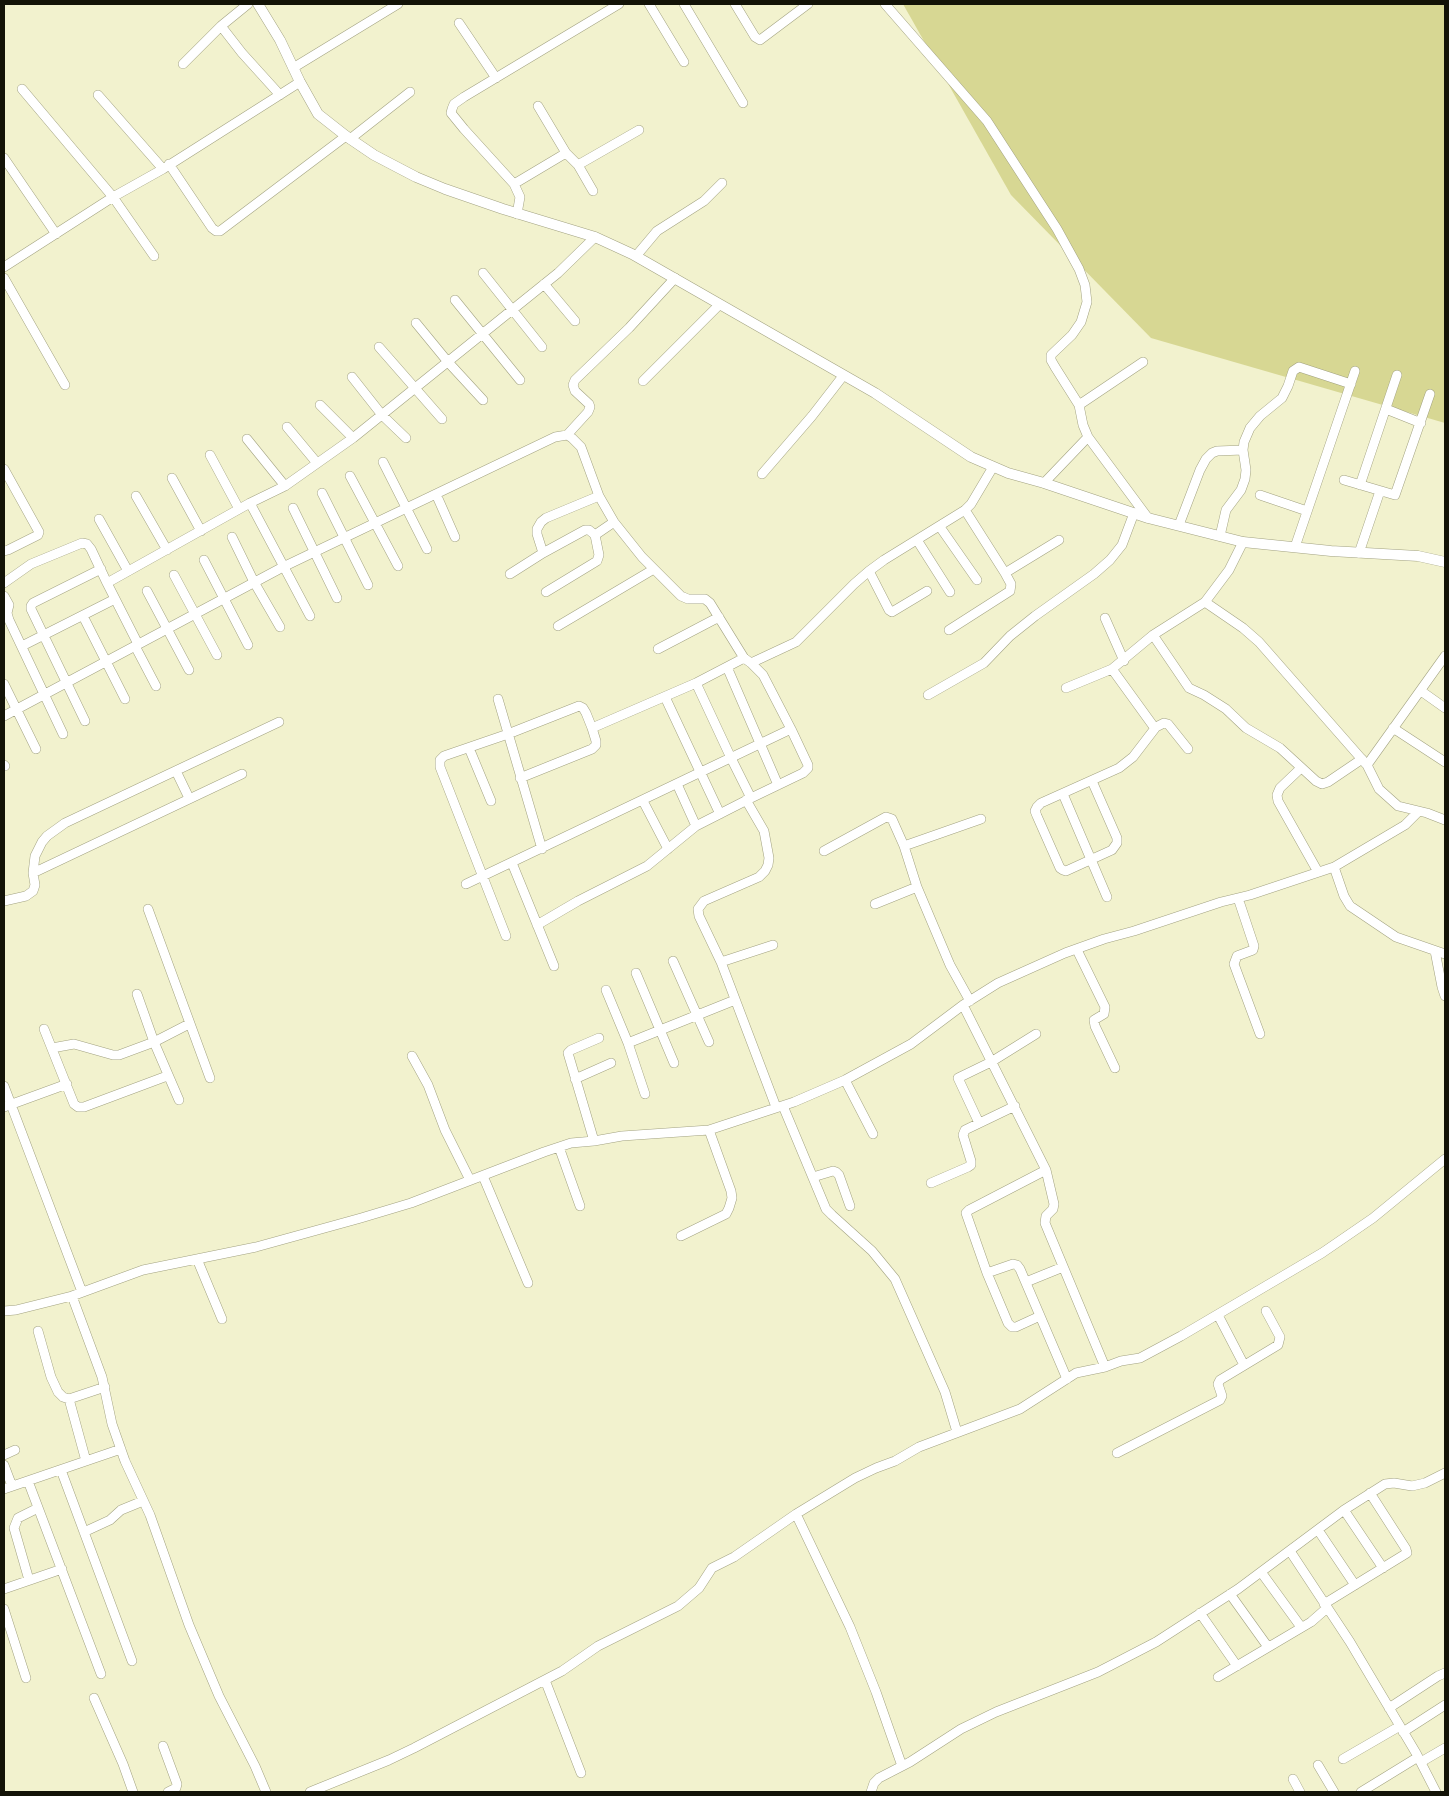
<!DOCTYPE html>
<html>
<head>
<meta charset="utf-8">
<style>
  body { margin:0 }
  #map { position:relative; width:1449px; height:1796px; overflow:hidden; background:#f2f2ce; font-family:Mulish,sans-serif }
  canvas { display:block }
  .frame { position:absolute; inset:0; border:5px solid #131307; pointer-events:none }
</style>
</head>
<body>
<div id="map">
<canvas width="1449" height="1796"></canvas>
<div class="frame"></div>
</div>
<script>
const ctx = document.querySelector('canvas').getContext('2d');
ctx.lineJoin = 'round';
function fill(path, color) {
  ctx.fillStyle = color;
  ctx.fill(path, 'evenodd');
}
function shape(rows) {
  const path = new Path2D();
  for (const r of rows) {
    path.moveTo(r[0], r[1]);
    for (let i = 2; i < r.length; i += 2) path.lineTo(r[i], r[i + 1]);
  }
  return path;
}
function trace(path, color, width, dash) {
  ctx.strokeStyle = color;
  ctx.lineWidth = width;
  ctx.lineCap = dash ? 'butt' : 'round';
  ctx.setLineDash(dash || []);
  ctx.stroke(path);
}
const green = shape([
  [903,4,1445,4,1445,423,1151,338,1011,195]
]);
const minor = shape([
  [248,4,221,26,242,53,280,95],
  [649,4,684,62],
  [684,4,743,103],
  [735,4,755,37,760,40,808,4],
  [885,4,987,121,1057,229,1079,269,1085,285,1087,302,1081,322,1072,335,1051,355,1051,360,1055,367,1079,405],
  [459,23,496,78],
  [183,64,221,26],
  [293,68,398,4],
  [22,89,113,197,154,256],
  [98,95,163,169],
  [538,106,566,153],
  [350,139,410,92],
  [4,158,56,234],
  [169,164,212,228,216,231,220,231,346,136],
  [578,165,593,191],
  [514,184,566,153,578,165,639,130],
  [517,214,520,197,514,184,464,129,451,113,452,109,454,104,464,97,619,4],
  [636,256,657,231,704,201,722,183],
  [4,267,113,197,163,169,300,82],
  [483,273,542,347],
  [4,278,65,385],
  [544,284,575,321],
  [455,300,520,380],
  [416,323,448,362,483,400],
  [379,347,442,419],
  [352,377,382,415,406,438],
  [643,381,719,305],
  [320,405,353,438],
  [1386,409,1421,423],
  [287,427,317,463],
  [567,435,588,412,590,407,589,404,575,391,573,385,575,380,629,328,675,278],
  [1088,437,1083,425,1079,405,1143,362],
  [247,439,285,486],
  [210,455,239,509],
  [383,462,427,549],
  [4,469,39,532,38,535,8,550,4,551],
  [762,474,812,416,843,376],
  [350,476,398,566],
  [172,478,201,531],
  [1344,480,1395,495,1430,394],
  [1044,483,1088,437,1148,518],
  [1360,485,1397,375],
  [322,493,368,585],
  [436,494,455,537],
  [1260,495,1307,511],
  [136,496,167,550],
  [250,503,310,616],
  [293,508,337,598],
  [965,510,1005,573,1059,540],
  [99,519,128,571],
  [1179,525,1200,470,1206,459,1212,453,1217,451,1243,450],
  [940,527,977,580],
  [1220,536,1226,510,1241,490,1245,479,1246,470,1243,450,1244,442,1250,428,1260,416,1282,398,1288,386,1293,371,1299,367,1351,384],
  [232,537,254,582,280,627],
  [917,540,950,592],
  [1295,547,1355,371],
  [543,553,537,534,537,529,541,522,546,518,599,496],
  [1359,553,1380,491],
  [204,560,248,645],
  [869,571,889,610,892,612,927,591],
  [510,574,543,553,585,530,589,530,595,535],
  [174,575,217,655],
  [4,583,31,564,82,543,87,544,91,549,107,583],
  [147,591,189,670],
  [546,592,597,561,599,555,595,535,614,522],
  [4,596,9,605,7,613,9,620,63,734],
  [1205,602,1243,628,1259,642,1366,764],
  [83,616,125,699],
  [1105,618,1124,661],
  [558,626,654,569],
  [949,630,1010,591,1011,584,1005,573],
  [1153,635,1189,688,1204,695,1226,709,1246,728,1280,748,1316,781,1322,784,1328,782,1362,759],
  [138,644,107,583,250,503,285,486,353,438,558,273,595,237],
  [22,646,115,599],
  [135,646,156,686],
  [658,649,719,617],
  [1445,656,1367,765,1379,789,1398,806,1427,813,1445,820],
  [751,663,796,642,854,584,869,571,884,560,965,510,971,504,993,467],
  [727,667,778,785],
  [1112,669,1154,727,1156,727,1164,723,1168,724,1188,749],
  [696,683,731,758,751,798],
  [4,684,36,749],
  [1066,688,1112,669,1153,635,1205,602,1229,570,1243,542],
  [1421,691,1445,708],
  [928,695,984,663,1010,636,1035,616,1094,574,1110,560,1122,545,1134,513],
  [665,697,720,814],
  [498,699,542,849],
  [4,716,283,567,555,437,567,435,572,438,581,447,599,496,614,522,642,557,681,596,688,599,705,599,710,603,744,658,751,663,763,675,791,729,466,884],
  [85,721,31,609,31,606,33,603,101,569],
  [1393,728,1445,762],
  [469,748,491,801],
  [4,765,5,766],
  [1301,768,1280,788,1277,795,1278,801,1318,872],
  [176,771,189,798],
  [520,778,592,749,596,745,596,741,592,728],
  [1092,781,1117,838,1117,843,1112,850,1066,871,1063,870,1060,868,1037,816,1035,811,1037,807,1041,803,1119,768,1133,757,1156,727],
  [677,784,696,826],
  [1063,794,1107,897],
  [746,800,764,831,769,858,768,865,765,871,759,877,704,901,698,909,699,916,721,962,776,1107],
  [643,801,668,849],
  [904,846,981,819],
  [824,851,886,817,892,819,904,846,917,887,950,965,970,1001],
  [512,863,554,966],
  [1334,867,1344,896,1350,906,1396,937,1445,954],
  [33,873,242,774],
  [1238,898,1254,946,1253,950,1237,956,1234,964,1260,1034],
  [4,901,26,896,33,891,35,885,33,873,35,856,42,842,47,836,65,823,279,722],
  [875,904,917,887],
  [148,909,210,1078],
  [537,925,578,901,647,866,696,826,751,798,803,773,808,768,808,765,791,729],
  [506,936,440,767,440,760,444,756,508,734,579,706,583,708,586,713,592,728,696,683,744,658],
  [1077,950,1105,1007,1104,1014,1094,1020,1095,1026,1115,1068],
  [1435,951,1442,987,1445,996],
  [673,961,709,1042],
  [721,962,773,945],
  [636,973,674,1063],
  [606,990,628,1043,645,1094],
  [137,994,154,1042,179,1100],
  [963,1005,1046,1170,1054,1204,1053,1209,1046,1216,1045,1223,1105,1367],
  [44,1029,74,1104,78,1107,84,1107,167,1076],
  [628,1043,735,1000],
  [52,1048,74,1044,113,1055,119,1055,154,1042,189,1024],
  [412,1056,428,1085,445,1130,470,1180],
  [575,1079,611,1063],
  [845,1080,873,1134],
  [4,1086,82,1292],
  [783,1106,826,1209,832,1215,872,1251,895,1279,945,1392,957,1432],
  [4,1107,67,1084],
  [979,1123,958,1078,991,1062,1036,1034],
  [594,1141,568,1053,571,1050,599,1038],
  [559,1147,580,1206],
  [483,1176,528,1283],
  [813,1177,833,1171,836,1172,839,1175,850,1206],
  [931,1183,968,1167,971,1165,971,1161,963,1135,965,1130,1015,1106],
  [681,1236,726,1214,729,1208,732,1198,731,1191,709,1130],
  [197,1259,222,1319],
  [987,1273,1013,1264,1017,1265,1020,1269,1067,1379],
  [1026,1282,1063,1267],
  [72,1296,102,1377,112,1424,125,1461,150,1515,189,1625,219,1696,255,1766,266,1792],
  [4,1311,16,1310,72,1296,143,1270,256,1247,361,1218,411,1203,544,1152,571,1143,594,1141,622,1136,709,1130,794,1102,845,1080,911,1044,963,1005,998,983,1065,953,1104,939,1134,931,1221,902,1250,895,1334,867,1405,825,1418,812],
  [1218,1315,1244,1365],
  [1040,1316,1016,1327,1012,1327,1008,1323,987,1273,966,1213,969,1210,1046,1170],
  [38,1331,51,1377,58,1392,63,1397,69,1399,105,1387],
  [69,1399,86,1461],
  [1117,1453,1220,1400,1222,1396,1218,1384,1220,1380,1278,1345,1280,1337,1266,1311],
  [4,1455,15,1450],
  [4,1465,12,1486],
  [61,1470,132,1661],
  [28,1481,101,1674],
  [4,1489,121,1449],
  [1344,1510,1383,1568],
  [796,1514,850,1627,876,1692,902,1766],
  [1318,1530,1355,1585],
  [84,1532,110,1520,121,1510,143,1501],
  [1290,1551,1350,1642,1416,1753,1436,1792],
  [1261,1572,1301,1627],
  [29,1580,14,1528,18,1518,38,1508],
  [4,1589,62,1569],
  [1230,1594,1268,1647],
  [1324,1604,1407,1553,1406,1549,1370,1493],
  [4,1609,26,1678],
  [1200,1613,1237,1666],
  [1218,1677,1311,1622,1327,1608],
  [545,1680,581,1773],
  [94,1698,123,1764,133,1792],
  [1389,1708,1438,1676,1445,1673],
  [1403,1732,1445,1705],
  [163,1746,177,1784,176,1788,168,1792],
  [1343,1759,1400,1726],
  [1421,1762,1445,1748],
  [1318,1765,1334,1792],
  [1293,1779,1300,1792],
  [310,1792,389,1760,414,1748,562,1671,598,1646,678,1606,699,1588,712,1568,734,1557,796,1514,855,1478,876,1468,895,1461,919,1447,1020,1409,1076,1373,1105,1367,1121,1361,1140,1358,1181,1336,1322,1253,1373,1218,1445,1159],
  [871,1792,874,1783,879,1778,910,1762,961,1729,996,1712,1098,1672,1156,1642,1238,1589,1344,1510,1385,1484,1394,1483,1412,1486,1425,1483,1445,1473],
  [1361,1792,1418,1757]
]);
const tertiary = shape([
  [258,4,280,40,300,82,318,114,346,136,374,155,416,177,445,189,503,209,595,237,632,254,875,393,971,457,1008,473,1044,483,1148,518,1243,542,1331,551,1418,556,1445,562]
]);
fill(green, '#d7d793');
trace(minor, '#a2a281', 10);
trace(tertiary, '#a2a281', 11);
trace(minor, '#fff', 9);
trace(tertiary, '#fff', 10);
</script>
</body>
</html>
